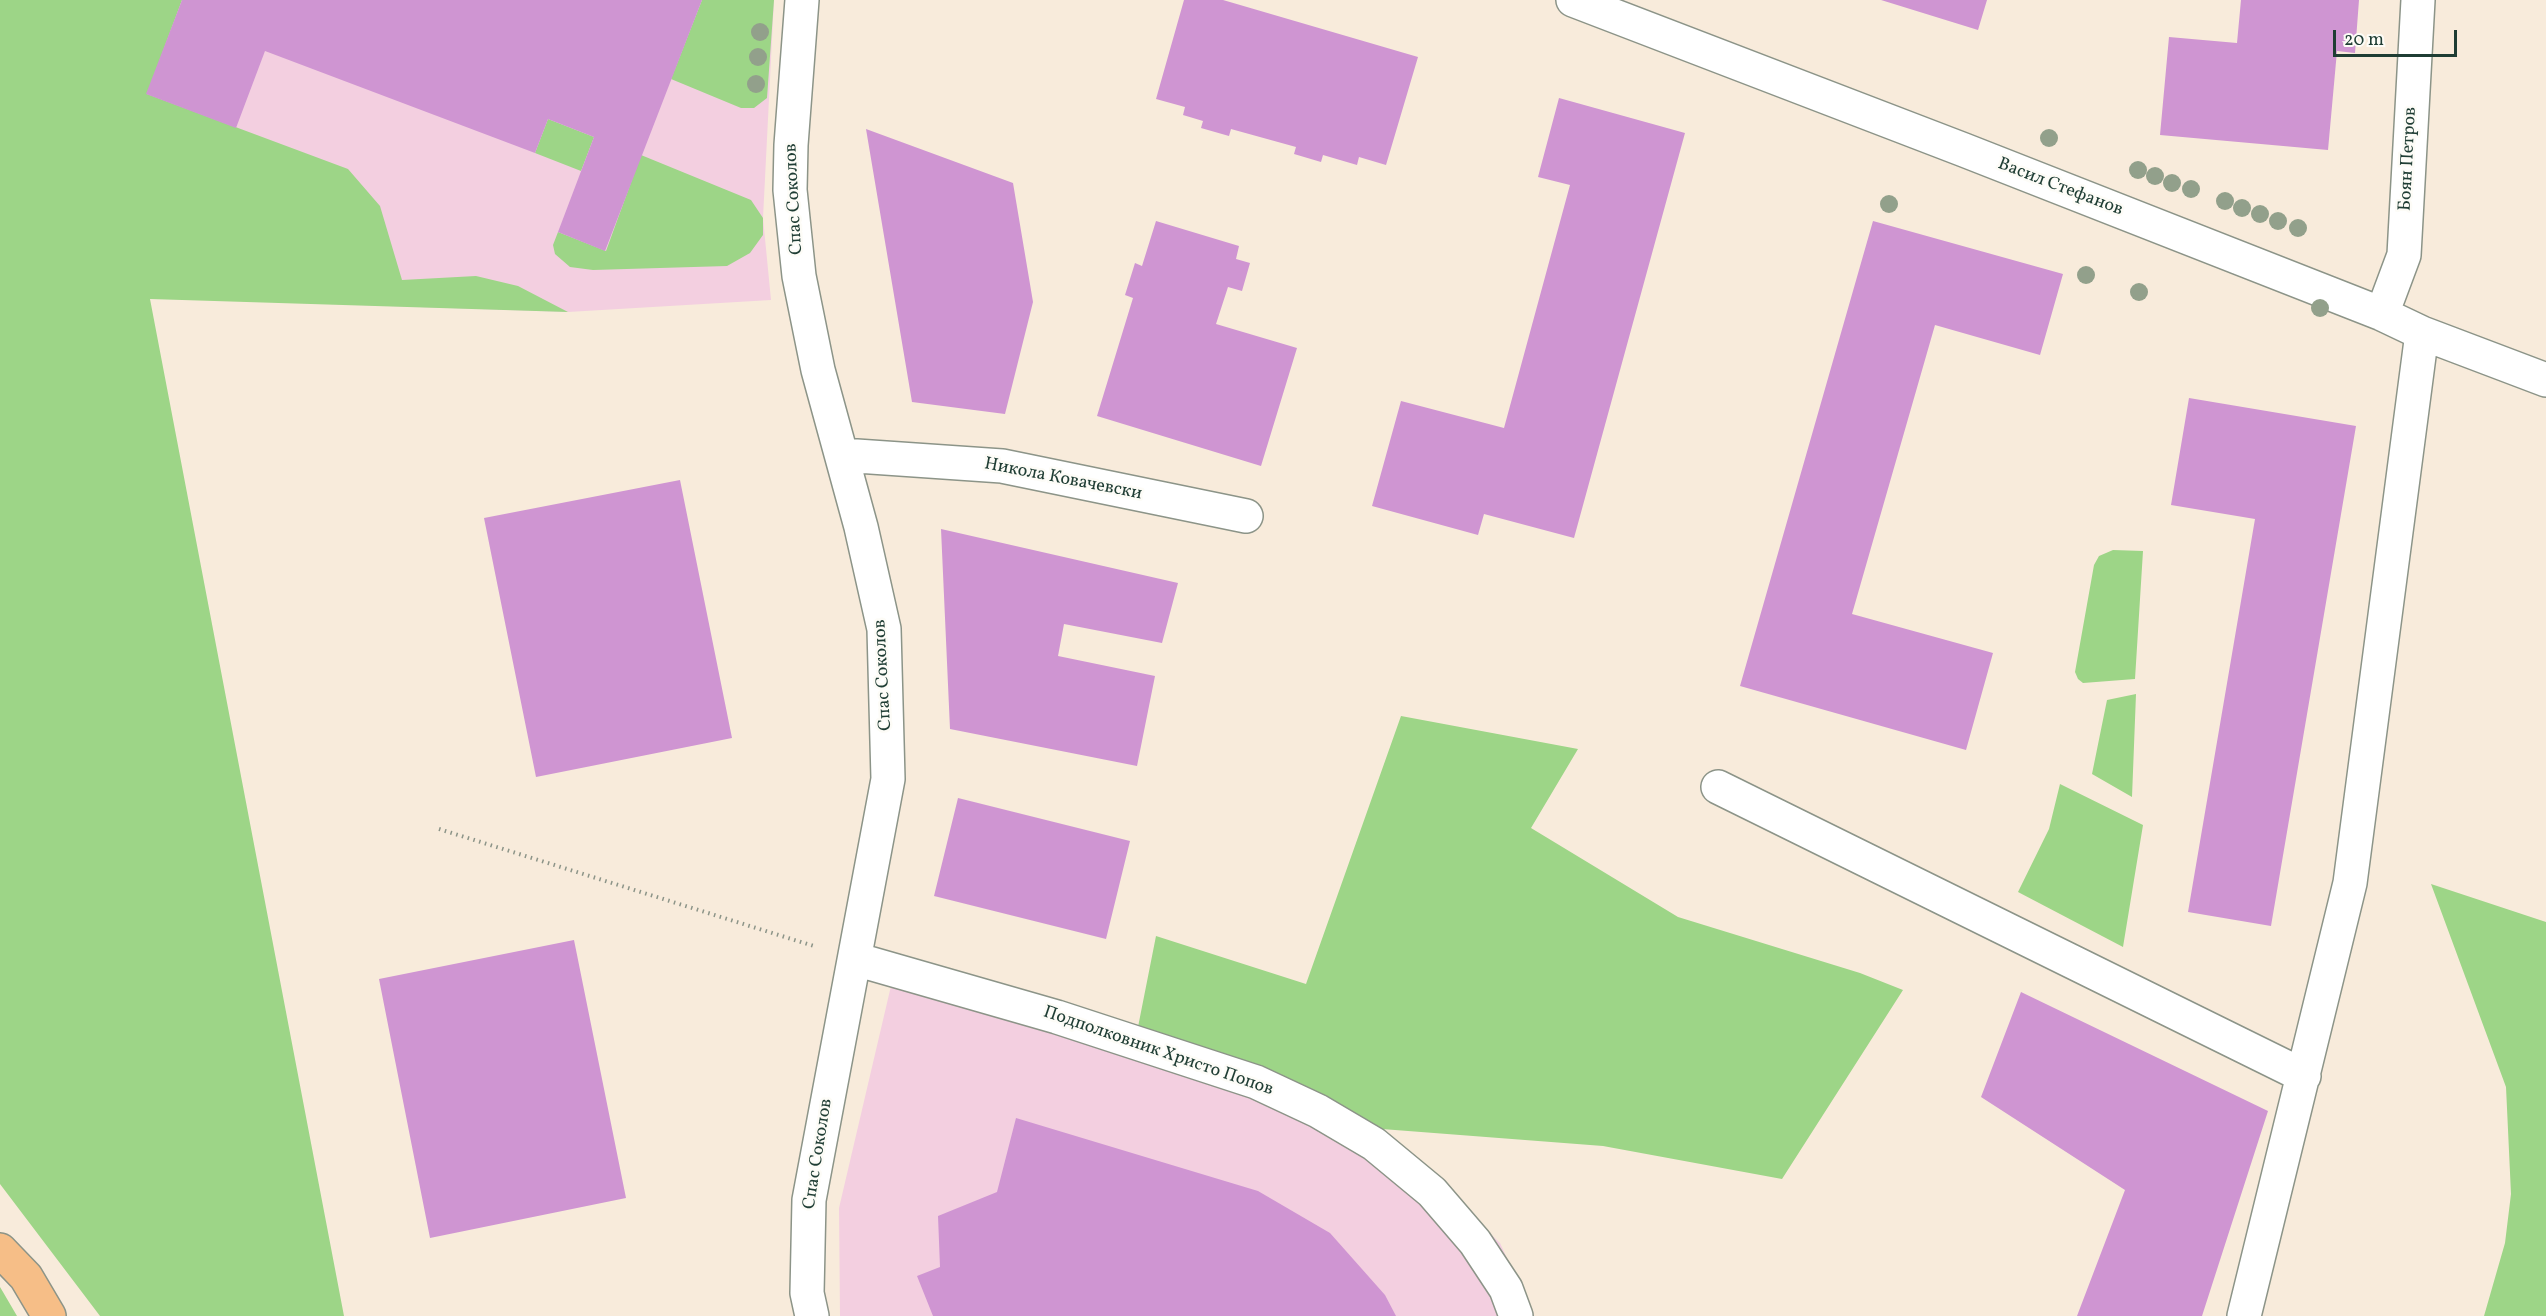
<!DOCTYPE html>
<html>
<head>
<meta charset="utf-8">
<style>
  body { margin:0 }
  #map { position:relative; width:2546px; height:1316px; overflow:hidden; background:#f8ebdb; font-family:Vollkorn,serif }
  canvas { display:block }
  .scale { position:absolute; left:2333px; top:30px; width:124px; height:27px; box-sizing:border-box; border:3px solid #1f3d34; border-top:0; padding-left:8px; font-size:18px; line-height:21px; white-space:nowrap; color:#1f3d34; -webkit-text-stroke:4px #fdfcf7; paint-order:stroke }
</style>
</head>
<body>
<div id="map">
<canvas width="2546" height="1316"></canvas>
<div class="scale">20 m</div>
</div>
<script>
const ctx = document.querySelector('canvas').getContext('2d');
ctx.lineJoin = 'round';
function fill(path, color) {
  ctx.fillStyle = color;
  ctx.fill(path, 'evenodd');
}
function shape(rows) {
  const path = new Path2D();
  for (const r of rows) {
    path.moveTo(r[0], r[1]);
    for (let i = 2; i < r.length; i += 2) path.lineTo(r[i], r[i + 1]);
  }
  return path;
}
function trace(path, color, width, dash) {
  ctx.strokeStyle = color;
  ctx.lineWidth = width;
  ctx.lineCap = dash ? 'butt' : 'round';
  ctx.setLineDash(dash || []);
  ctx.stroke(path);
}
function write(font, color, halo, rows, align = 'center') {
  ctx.font = font + ' Vollkorn,serif';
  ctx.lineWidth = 5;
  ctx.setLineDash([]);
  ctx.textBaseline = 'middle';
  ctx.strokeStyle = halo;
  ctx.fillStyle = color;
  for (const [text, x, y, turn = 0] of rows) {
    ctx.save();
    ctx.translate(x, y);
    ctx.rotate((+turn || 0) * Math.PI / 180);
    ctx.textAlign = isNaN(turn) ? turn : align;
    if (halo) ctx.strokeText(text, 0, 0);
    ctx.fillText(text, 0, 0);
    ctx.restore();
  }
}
const built = shape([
  [132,0,774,0,763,218,771,300,568,312,150,298],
  [898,956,1262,1068,1382,1129,1500,1243,1534,1316,840,1316,839,1208]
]);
const green = shape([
  [0,0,182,0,147,94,348,169,380,206,402,280,476,276,518,286,568,312,150,299,344,1316,100,1316,0,1184],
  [702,0,774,0,767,98,754,108,741,108,671,79],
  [548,119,594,137,581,171,535,153],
  [641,155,751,200,763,218,763,235,750,253,727,266,593,270,570,267,555,254,553,245,558,232,606,251],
  [2113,550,2143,551,2135,679,2083,683,2078,679,2075,672,2094,565,2099,556],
  [2136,694,2132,797,2092,774,2107,700],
  [1401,716,1578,749,1531,828,1678,917,1860,973,1903,990,1782,1179,1603,1146,1382,1129,1262,1068,1138,1027,1156,936,1306,984],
  [2060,784,2143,825,2123,947,2018,892,2049,829],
  [2431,884,2546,922,2546,1316,2484,1316,2505,1243,2511,1194,2506,1087],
  [0,1287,3,1292,17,1316,0,1316]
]);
const building = shape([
  [182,0,702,0,605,251,558,232,594,137,548,119,535,153,265,51,236,128,146,94],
  [1184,0,1223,0,1418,57,1386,165,1359,157,1357,165,1323,155,1321,162,1294,154,1296,147,1231,129,1229,136,1201,128,1203,121,1183,115,1185,107,1156,99],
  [1881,0,1987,0,1978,30],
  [2241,0,2359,0,2355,53,2337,51,2328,150,2160,135,2169,37,2237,43],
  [1559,98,1685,133,1574,538,1484,514,1478,535,1372,506,1401,401,1504,428,1570,185,1538,177],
  [866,129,1013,183,1033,302,1005,414,912,402],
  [1156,221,1239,246,1236,259,1250,263,1242,291,1228,287,1216,324,1297,348,1261,466,1097,416,1133,298,1125,295,1135,263,1142,266],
  [1873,221,2063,274,2040,355,1935,325,1852,614,1993,653,1966,750,1740,686],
  [2189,398,2356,426,2271,926,2188,912,2255,519,2171,505],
  [680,480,732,738,536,777,484,518],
  [941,529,1178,583,1162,643,1064,624,1058,656,1155,676,1137,766,950,729],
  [958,798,1130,841,1106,939,934,896],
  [574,940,626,1198,430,1238,379,979],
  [2021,992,2268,1111,2202,1316,2077,1316,2125,1190,1981,1097],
  [1016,1118,1258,1191,1330,1233,1385,1295,1396,1316,933,1316,917,1276,940,1267,938,1216,997,1192]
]);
const path = shape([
  [439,829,817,947]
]);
const minor = shape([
  [802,0,791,145,790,190,799,276,818,370,861,527,884,629,888,779,809,1200,807,1293,812,1316],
  [1573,0,1964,150,2382,314,2422,333,2546,380],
  [2382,314,2404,255,2418,0],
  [842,455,1002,466,1246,516],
  [1718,787,2304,1076],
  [855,959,1057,1017,1256,1082,1318,1111,1374,1144,1432,1192,1475,1242,1506,1289,1516,1316],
  [2244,1316,2350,883,2422,333]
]);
const highway = shape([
  [0,1250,26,1277,49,1316]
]);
const trees = [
  [760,32],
  [758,57],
  [756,84],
  [2049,138],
  [2138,170],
  [2155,176],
  [2172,183],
  [2191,189],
  [2225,201],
  [1889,204],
  [2242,208],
  [2260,214],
  [2278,221],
  [2298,228],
  [2086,275],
  [2139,292],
  [2320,308]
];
const streetNames = [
  ["Боян Петров",2409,159,-87],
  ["Васил Стефанов",2060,188,21],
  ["Спас Соколов",795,199,-93],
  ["Никола Ковачевски",1063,480,11],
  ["Спас Соколов",884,675,-93],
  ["Подполковник Христо Попов",1158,1052,19],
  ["Спас Соколов",819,1154,-81]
];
fill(built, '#f3cfe0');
fill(green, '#9dd587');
fill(building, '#cf95d2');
trace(minor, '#8c9488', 36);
trace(highway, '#8c9488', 36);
trace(path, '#8c9488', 4, [1.5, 4.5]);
trace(minor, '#fff', 33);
trace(highway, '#f6be87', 33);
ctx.fillStyle = '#92a08b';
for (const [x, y] of trees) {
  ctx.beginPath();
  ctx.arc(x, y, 9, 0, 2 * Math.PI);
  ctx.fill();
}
write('18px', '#1f3d34', '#fdfcf7', streetNames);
</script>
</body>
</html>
